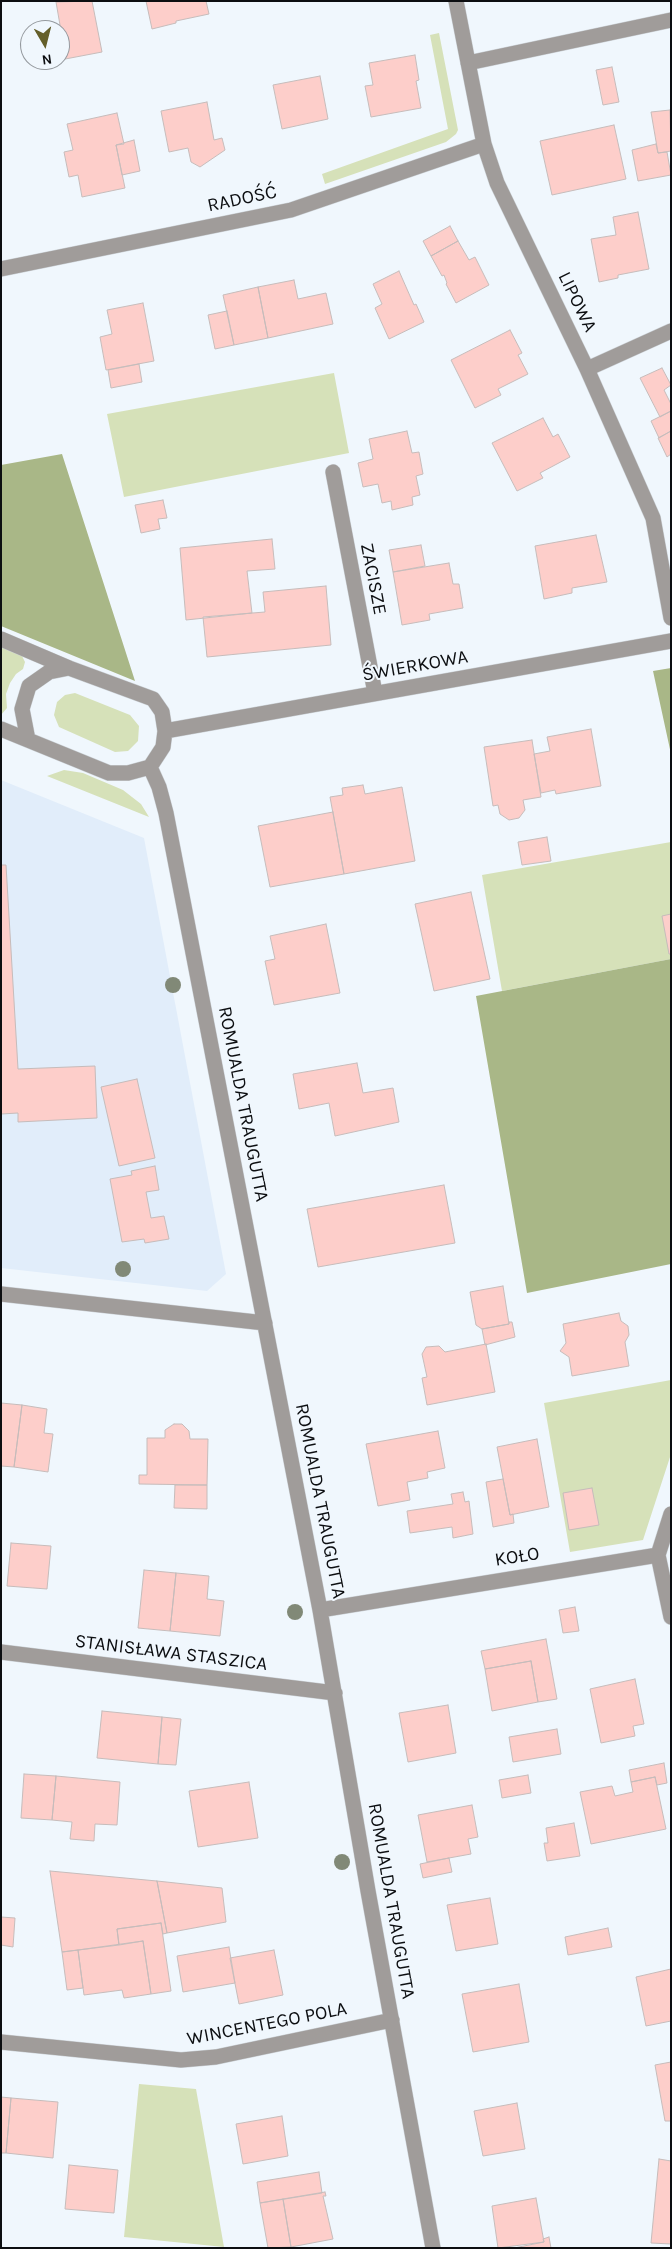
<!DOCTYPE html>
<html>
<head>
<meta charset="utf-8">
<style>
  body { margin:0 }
  #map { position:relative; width:672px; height:2249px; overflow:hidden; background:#f0f7fd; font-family:Karla,sans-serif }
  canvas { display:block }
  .frame { position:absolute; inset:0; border:2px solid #0c0e11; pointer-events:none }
  .north { position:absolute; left:20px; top:20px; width:50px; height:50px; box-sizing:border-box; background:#f0f7fd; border:1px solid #959a9f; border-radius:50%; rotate:172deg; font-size:14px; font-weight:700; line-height:20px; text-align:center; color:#0c0e11 }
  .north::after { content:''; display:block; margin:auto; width:18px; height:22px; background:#645f2b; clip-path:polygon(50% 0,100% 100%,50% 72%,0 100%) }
</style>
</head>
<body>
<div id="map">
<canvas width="672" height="2249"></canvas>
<div class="frame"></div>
<div class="north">N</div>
</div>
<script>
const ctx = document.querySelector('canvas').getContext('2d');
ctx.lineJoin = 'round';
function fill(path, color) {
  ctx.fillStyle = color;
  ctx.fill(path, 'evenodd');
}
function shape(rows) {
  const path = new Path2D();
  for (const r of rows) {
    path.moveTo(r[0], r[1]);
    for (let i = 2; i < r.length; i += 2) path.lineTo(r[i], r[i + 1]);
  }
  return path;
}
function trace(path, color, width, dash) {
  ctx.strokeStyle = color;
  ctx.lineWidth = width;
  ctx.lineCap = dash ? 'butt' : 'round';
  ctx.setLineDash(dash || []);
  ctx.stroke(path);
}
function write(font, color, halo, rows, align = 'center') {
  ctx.font = font + ' Karla,sans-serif';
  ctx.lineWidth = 4;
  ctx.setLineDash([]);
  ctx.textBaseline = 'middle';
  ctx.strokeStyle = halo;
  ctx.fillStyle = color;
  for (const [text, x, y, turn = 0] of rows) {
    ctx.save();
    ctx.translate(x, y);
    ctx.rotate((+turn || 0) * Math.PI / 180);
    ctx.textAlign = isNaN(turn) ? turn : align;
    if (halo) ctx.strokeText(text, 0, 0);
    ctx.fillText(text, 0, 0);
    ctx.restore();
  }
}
const built = shape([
  [1,780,144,838,226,1274,207,1291,1,1268]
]);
const green = shape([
  [439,33,458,130,456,134,446,142,325,184,322,174,448,129,430,35],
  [334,373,349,453,124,497,107,414],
  [1,647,22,656,25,662,23,669,16,674,10,683,6,694,7,708,1,715],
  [75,693,130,715,139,726,138,741,128,751,115,752,59,727,54,715,57,702,65,695],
  [64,770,83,773,123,790,141,804,149,817,47,776],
  [671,842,671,959,502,991,482,875],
  [671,1380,671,1454,643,1540,570,1552,544,1403],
  [139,2084,196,2089,224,2247,124,2237]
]);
const forest = shape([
  [62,454,135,681,1,626,1,465],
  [671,668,671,754,653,671],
  [671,959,671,1264,527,1293,476,996]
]);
const building = shape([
  [92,1,102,52,60,60,60,30,53,30,52,26,60,25,56,2,92,1],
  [146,1,206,1,209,14,176,21,176,23,152,29,146,1],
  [415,55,419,80,416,81,421,108,371,117,365,86,373,85,369,63,415,55],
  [612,67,619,102,603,105,596,70,612,67],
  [320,76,328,119,282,129,273,85,320,76],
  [207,102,214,140,222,138,225,150,200,167,191,162,188,148,169,152,161,111,207,102],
  [670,110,671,151,658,153,651,112,670,110],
  [117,113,124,144,116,145,125,188,82,197,78,175,69,177,64,152,73,150,67,124,117,113],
  [614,125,626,179,552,195,540,141,614,125],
  [134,140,140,171,122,175,116,145,134,140],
  [656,144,658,153,667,152,671,175,638,181,632,150,656,144],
  [638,212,649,269,618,275,618,278,599,282,591,239,616,235,613,217,638,212],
  [450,226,458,241,431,256,423,241,450,226],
  [458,241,469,260,475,257,489,285,456,303,446,284,447,283,444,275,442,276,431,256,458,241],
  [399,271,414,305,416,304,424,322,389,339,375,308,382,304,373,284,399,271],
  [294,280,298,299,326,293,333,324,268,338,258,287,294,280],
  [258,287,268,338,234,345,223,295,258,287],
  [143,303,154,361,106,370,100,337,112,334,107,310,143,303],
  [227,311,234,345,215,349,208,315,227,311],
  [510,330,522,353,518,355,528,374,498,389,501,395,475,408,451,360,510,330],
  [139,364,142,382,111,388,108,370,139,364],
  [662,368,671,385,664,390,671,404,671,411,660,417,640,378,662,368],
  [671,411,671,431,659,438,651,421,671,411],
  [543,418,553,437,558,434,570,457,540,473,543,478,517,491,492,443,543,418],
  [407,431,412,453,419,452,423,474,416,476,420,495,412,497,413,505,392,510,391,501,382,503,378,484,363,487,358,463,373,459,369,439,407,431],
  [671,431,671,454,667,457,658,438,671,431],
  [163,500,167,518,158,519,160,529,141,533,135,505,163,500],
  [596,535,607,582,572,588,572,593,544,599,535,546,596,535],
  [272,539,275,569,247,571,252,613,186,620,180,548,272,539],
  [421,545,425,566,393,572,389,550,421,545],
  [449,563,453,584,459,584,463,608,429,614,430,620,402,625,393,572,449,563],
  [326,586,331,645,207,657,203,617,265,612,263,592,326,586],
  [591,729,601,786,556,794,555,790,541,793,534,754,550,751,547,737,591,729],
  [532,740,541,797,523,800,525,810,519,818,509,820,500,814,498,805,493,806,484,747,532,740],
  [363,785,365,794,402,787,415,861,344,874,330,797,343,795,342,788,363,785],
  [333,812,344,874,270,887,258,826,333,812],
  [547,837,551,861,522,865,518,842,547,837],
  [1,865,6,865,18,1069,95,1066,97,1118,18,1122,18,1113,1,1114,1,865],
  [471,892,490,979,434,991,415,904,471,892],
  [671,914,671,954,669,954,662,916,671,914],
  [326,924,340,993,274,1005,265,961,275,959,270,936,326,924],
  [357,1063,363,1093,393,1088,399,1122,335,1136,329,1103,299,1109,293,1074,357,1063],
  [137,1079,155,1158,119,1166,101,1087,137,1079],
  [155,1166,159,1190,146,1192,151,1218,164,1216,169,1239,145,1243,144,1239,122,1242,110,1179,132,1175,131,1171,155,1166],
  [444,1185,455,1243,318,1267,307,1209,444,1185],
  [503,1286,509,1324,482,1329,476,1325,470,1292,503,1286],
  [619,1313,621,1321,628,1326,629,1335,625,1342,629,1366,572,1376,569,1357,560,1351,566,1343,563,1324,619,1313],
  [509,1322,512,1322,515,1337,485,1345,482,1329,509,1324,509,1322],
  [486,1344,495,1392,427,1405,422,1378,427,1377,422,1354,426,1347,439,1346,445,1352,486,1344],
  [1,1403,22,1405,14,1467,1,1466,1,1403],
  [22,1405,47,1409,44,1433,53,1434,48,1472,14,1467,22,1405],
  [174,1424,182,1424,189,1431,190,1439,208,1439,207,1485,139,1484,139,1475,147,1475,147,1438,165,1438,165,1430,174,1424],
  [438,1431,445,1468,427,1472,428,1478,407,1482,410,1500,378,1506,366,1444,438,1431],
  [537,1439,549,1507,510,1515,497,1447,537,1439],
  [503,1479,510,1515,513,1514,514,1523,493,1527,486,1482,503,1479],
  [175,1485,207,1485,207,1509,174,1508,175,1485],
  [592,1488,599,1525,569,1530,563,1493,592,1488],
  [463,1492,465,1502,469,1501,473,1534,453,1538,452,1527,410,1533,407,1511,453,1504,451,1494,463,1492],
  [11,1543,51,1546,47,1589,7,1586,11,1543],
  [144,1570,176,1573,170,1631,138,1628,144,1570],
  [176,1573,209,1576,207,1599,224,1601,220,1636,170,1631,176,1573],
  [575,1607,579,1631,563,1633,559,1610,575,1607],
  [546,1639,557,1699,538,1702,531,1661,485,1669,481,1651,546,1639],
  [531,1661,538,1702,492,1711,485,1669,531,1661],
  [635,1679,644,1724,633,1726,635,1736,601,1743,590,1689,635,1679],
  [448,1705,456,1753,408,1762,399,1713,448,1705],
  [102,1711,162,1717,158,1764,97,1758,102,1711],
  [162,1717,181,1719,176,1765,158,1764,162,1717],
  [557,1729,561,1754,513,1762,509,1737,557,1729],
  [664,1763,667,1783,657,1785,655,1777,631,1782,629,1770,664,1763],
  [24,1774,56,1776,52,1820,21,1818,24,1774],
  [528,1775,531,1793,502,1798,499,1780,528,1775],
  [56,1776,120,1782,117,1825,95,1824,94,1841,70,1839,72,1822,52,1820,56,1776],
  [655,1777,666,1829,591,1844,580,1792,612,1786,615,1796,633,1792,631,1782,655,1777],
  [249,1782,258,1838,198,1847,189,1791,249,1782],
  [472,1805,478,1837,468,1839,471,1854,427,1862,418,1815,472,1805],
  [574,1823,580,1856,547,1861,544,1843,548,1843,546,1828,574,1823],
  [449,1858,452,1872,423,1878,420,1864,449,1858],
  [50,1871,157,1881,167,1933,163,1934,161,1923,117,1929,119,1945,62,1952,50,1871],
  [157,1881,222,1888,226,1922,167,1933,157,1881],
  [490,1898,498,1944,456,1951,447,1905,490,1898],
  [1,1917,15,1918,13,1947,1,1945,1,1917],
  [161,1923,171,1991,151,1994,143,1941,119,1945,117,1929,161,1923],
  [608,1928,612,1947,568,1955,565,1937,608,1928],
  [143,1941,151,1994,124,1998,122,1990,84,1995,78,1950,143,1941],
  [229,1947,235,1983,183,1992,177,1956,229,1947],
  [78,1950,83,1988,67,1990,62,1952,78,1950],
  [274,1950,283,1995,239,2004,230,1958,274,1950],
  [671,1969,671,2021,646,2026,636,1977,671,1969],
  [519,1984,529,2042,473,2052,462,1994,519,1984],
  [671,2062,671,2121,665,2121,655,2065,671,2062],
  [1,2097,11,2098,6,2153,1,2153,1,2097],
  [11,2098,58,2102,53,2158,6,2153,11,2098],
  [517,2103,525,2149,483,2156,474,2111,517,2103],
  [282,2116,288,2156,243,2164,236,2124,282,2116],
  [659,2159,671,2161,671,2244,651,2243,659,2159],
  [69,2165,118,2170,114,2213,65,2209,69,2165],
  [319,2172,322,2193,260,2203,257,2182,319,2172],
  [325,2192,326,2196,323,2196,333,2239,291,2247,283,2199,325,2192],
  [536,2198,544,2242,498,2248,492,2206,536,2198],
  [283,2199,291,2247,268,2248,260,2203,283,2199],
  [549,2237,551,2248,514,2248,544,2242,543,2239,549,2237]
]);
const minor = shape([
  [456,1,484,144,497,183,587,369,653,518,671,618],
  [468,63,671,20],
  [1,269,291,210,484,144],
  [587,369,671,331],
  [333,472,375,693],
  [1,639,69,668,153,699,162,712,165,731,163,747,150,767,128,773,109,773,1,729],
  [165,731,671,641],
  [28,740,22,709,29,686,49,672,69,668],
  [150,767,159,787,166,813,320,1610,368,1891,433,2248],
  [1,1294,265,1323],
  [658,1555,671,1514],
  [320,1610,658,1555,671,1617],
  [1,1652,335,1693],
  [1,2042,181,2060,216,2057,392,2020]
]);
const trees = [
  [173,985],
  [123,1269],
  [295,1612],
  [342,1862]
];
const streetNames = [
  ["RADOŚĆ",242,199,-12],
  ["LIPOWA",577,302,64],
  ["ZACISZE",373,579,79],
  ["ŚWIERKOWA",415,666,-10],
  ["ROMUALDA TRAUGUTTA",243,1104,79],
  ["ROMUALDA TRAUGUTTA",320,1501,79],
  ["KOŁO",517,1557,-9],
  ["STANISŁAWA STASZICA",171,1653,7],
  ["ROMUALDA TRAUGUTTA",391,1901,80],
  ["WINCENTEGO POLA",267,2024,-11]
];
fill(built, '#e1edfa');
fill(green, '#d6e1b9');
fill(forest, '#a9b787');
fill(building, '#fdceca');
trace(building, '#c6bcbb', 1);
trace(minor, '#ccd2d7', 16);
trace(minor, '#a09c9a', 15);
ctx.fillStyle = '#818977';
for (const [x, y] of trees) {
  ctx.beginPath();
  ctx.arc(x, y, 8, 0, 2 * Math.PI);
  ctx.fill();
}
write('19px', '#0c0e11', '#f0f7fd', streetNames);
</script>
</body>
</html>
